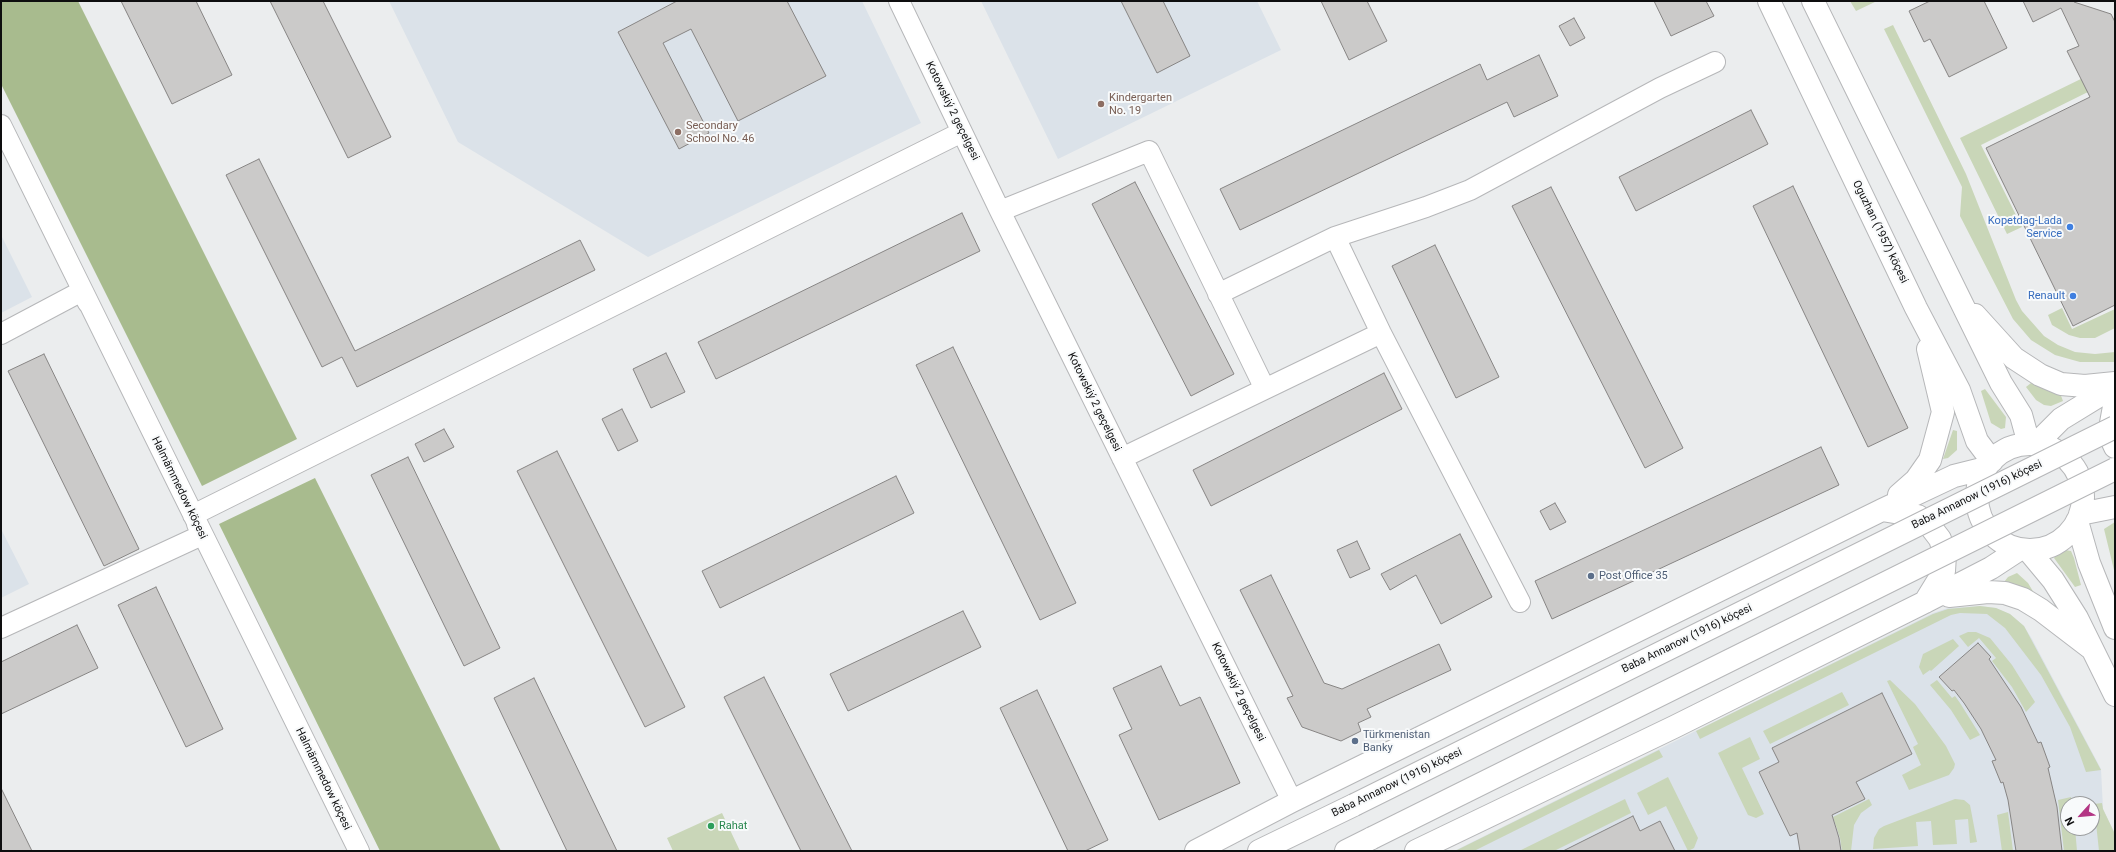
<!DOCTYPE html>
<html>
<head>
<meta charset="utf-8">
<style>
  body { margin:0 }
  #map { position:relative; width:2116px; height:852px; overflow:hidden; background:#ebedee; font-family:Roboto,sans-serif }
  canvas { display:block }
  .frame { position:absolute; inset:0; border:2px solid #0e0e0f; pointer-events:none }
  .north { position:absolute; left:2060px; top:796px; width:40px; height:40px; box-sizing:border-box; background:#f8fafb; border:1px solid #9a9c9d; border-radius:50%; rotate:243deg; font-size:11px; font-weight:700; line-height:16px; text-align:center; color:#0e0e0f }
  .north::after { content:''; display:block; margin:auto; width:14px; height:18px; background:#b33584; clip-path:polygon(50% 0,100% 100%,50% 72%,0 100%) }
</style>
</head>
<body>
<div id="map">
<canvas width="2116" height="852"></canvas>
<div class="frame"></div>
<div class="north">N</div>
</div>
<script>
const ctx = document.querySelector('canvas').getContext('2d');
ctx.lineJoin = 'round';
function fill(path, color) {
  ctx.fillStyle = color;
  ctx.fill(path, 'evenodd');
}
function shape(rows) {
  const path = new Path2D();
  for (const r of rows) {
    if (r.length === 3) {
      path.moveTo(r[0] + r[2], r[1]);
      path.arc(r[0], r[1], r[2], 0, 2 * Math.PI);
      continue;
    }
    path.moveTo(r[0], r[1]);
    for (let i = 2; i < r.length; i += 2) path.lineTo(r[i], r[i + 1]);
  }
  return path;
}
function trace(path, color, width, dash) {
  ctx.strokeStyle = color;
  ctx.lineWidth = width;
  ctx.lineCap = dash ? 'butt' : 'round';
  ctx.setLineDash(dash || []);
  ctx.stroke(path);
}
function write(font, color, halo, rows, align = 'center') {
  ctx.font = font + ' Roboto,sans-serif';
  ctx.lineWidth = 4;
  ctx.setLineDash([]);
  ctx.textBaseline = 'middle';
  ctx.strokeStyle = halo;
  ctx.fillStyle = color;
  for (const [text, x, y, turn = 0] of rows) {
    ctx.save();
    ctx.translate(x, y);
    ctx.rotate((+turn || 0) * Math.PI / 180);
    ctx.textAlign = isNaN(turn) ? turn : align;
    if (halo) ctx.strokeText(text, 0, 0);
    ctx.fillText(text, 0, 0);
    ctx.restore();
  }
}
const built = shape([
  [389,1,862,1,921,123,648,257,458,142],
  [981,1,1257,1,1281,50,1058,159],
  [1,235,32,297,1,313],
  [1,529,29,584,1,598],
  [1980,606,1996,608,2010,614,2024,626,2032,639,2101,769,2103,809,2115,834,2115,851,1454,851,1933,613,1948,608],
  [2068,804,2092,804,2092,828,2068,828]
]);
const green = shape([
  [1850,1,1877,1,1856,11],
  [1893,25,1966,174,2016,300,2022,311,2044,336,2058,345,2075,352,2095,354,2115,352,2115,362,2080,362,2055,355,2031,340,2013,319,1960,216,1962,187,1884,29],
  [2089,75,2096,88,1981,145,2022,227,2007,234,1960,138],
  [2062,308,2072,329,2115,309,2115,328,2095,338,2080,338,2069,335,2052,325,2048,315],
  [2031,383,2060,393,2063,401,2051,406,2044,405,2036,400,2026,387],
  [1985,389,2006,417,2005,428,2001,429,1991,423,1981,391],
  [1953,430,1957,431,1957,450,1948,458,1943,459],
  [2115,522,2115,570,2114,570,2104,529],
  [2065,550,2071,551,2074,558,2081,585,2075,587,2054,558,2056,555],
  [2017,573,2028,583,2034,593,2004,582,2008,577],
  [1980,606,1996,608,2010,614,2024,626,2101,770,2086,772,2070,727,2041,675,2005,628,1987,614,1960,613,1951,615,1700,739,1696,731,1933,614,1948,609],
  [1968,632,1976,632,1990,638,2012,665,2035,702,2026,712,2012,687,1992,661,1996,658,1979,638,1968,647,1959,636],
  [1953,639,1959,646,1931,671,1930,670,1923,675,1919,667,1923,654],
  [1890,680,1915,704,1946,746,1955,764,1954,768,1949,775,1909,790,1902,775,1921,765,1913,747,1918,744,1887,681],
  [1937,680,1952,698,1955,696,1960,703,1980,735,1970,740,1951,710,1930,685],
  [1842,692,1849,705,1770,744,1763,731],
  [1750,737,1760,759,1742,768,1764,814,1756,818,1748,815,1718,753],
  [1659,750,1663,757,1474,851,1455,851],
  [1668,777,1698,838,1694,848,1688,851,1666,806,1648,815,1637,793],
  [2071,797,2072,804,2068,804,2068,828,2075,828,2077,851,2064,851,2058,800],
  [1625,799,1631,813,1554,851,1519,851],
  [1869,799,1872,805,1861,813,1854,825,1851,851,1842,851,1840,838,1833,817],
  [1955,799,1964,800,1970,805,1977,842,1970,843,1968,819,1955,820,1957,844,1933,845,1931,821,1916,822,1918,846,1873,849,1874,838,1879,829,1884,826],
  [2102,803,2103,809,2115,834,2115,851,2099,851,2094,804],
  [2008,812,2013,851,2002,851,1997,815],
  [722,813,740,851,673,851,667,838]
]);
const forest = shape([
  [1,1,78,1,297,439,202,486,1,84],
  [315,478,501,851,380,851,219,524]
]);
const building = shape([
  [121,1,196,1,232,75,172,104,121,1],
  [270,1,323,1,391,137,348,158,270,1],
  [677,1,787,1,826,76,738,121,691,29,663,43,709,133,679,149,618,32,677,1],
  [1121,1,1163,1,1190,56,1157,73,1121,1],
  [1321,1,1367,1,1387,41,1349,60,1321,1],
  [1654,1,1706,1,1714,16,1671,36,1654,1],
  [1930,1,1984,1,2007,48,1949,77,1930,39,1924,42,1909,11,1930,1],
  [2023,1,2076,1,2074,2,2111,14,2115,22,2115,305,2073,326,1986,148,2090,97,2067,51,2079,46,2061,8,2033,22,2023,1],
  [1574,18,1585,38,1570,46,1559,26,1574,18],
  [1539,55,1558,96,1514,117,1507,102,1240,230,1220,189,1480,64,1487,80,1539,55],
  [1751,110,1768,144,1636,211,1619,177,1751,110],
  [259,159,355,351,580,240,595,270,357,387,342,357,322,367,226,175,259,159],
  [1135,182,1234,374,1191,396,1092,204,1135,182],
  [1793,186,1908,428,1868,447,1753,206,1793,186],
  [1551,187,1683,448,1645,468,1512,206,1551,187],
  [962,213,980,251,716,379,698,342,962,213],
  [1435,245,1499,377,1456,398,1392,266,1435,245],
  [953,347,1076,603,1040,620,916,365,953,347],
  [666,353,685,392,651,408,633,369,666,353],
  [44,354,139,549,104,566,8,371,44,354],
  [1384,373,1402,409,1211,506,1193,470,1384,373],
  [622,409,638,441,618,451,602,419,622,409],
  [444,429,454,447,424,462,415,444,444,429],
  [1821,447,1839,485,1552,619,1535,581,1821,447],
  [557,451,685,707,645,727,517,471,557,451],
  [408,457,500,648,464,666,371,475,408,457],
  [896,476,914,513,720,608,702,571,896,476],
  [1555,503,1566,522,1550,530,1540,511,1555,503],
  [1460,534,1492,597,1441,624,1416,575,1390,590,1381,574,1460,534],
  [1357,541,1370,569,1350,578,1337,550,1357,541],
  [1271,575,1324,683,1342,689,1439,644,1451,670,1367,709,1371,717,1358,723,1361,731,1341,741,1302,727,1287,698,1293,696,1240,590,1271,575],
  [156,587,223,729,186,747,118,605,156,587],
  [963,611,981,647,848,711,830,674,963,611],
  [77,625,98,668,1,714,1,662,77,625],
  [1978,643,1991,657,1989,659,2021,707,2038,743,2041,742,2050,767,2048,768,2057,807,2062,851,2016,851,2008,800,2003,782,2001,783,1992,761,1996,760,1981,729,1964,703,1954,690,1952,691,1939,677,1978,643],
  [1161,666,1180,706,1200,697,1240,783,1159,820,1119,735,1132,729,1113,688,1161,666],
  [764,677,852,851,801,851,724,697,764,677],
  [534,678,617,851,567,851,494,698,534,678],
  [1037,690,1108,840,1085,851,1068,851,1000,708,1037,690],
  [1882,693,1912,754,1856,782,1865,799,1832,815,1839,838,1841,851,1800,851,1797,833,1790,836,1759,772,1779,762,1772,748,1882,693],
  [1,788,32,851,1,851,1,788],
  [1633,816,1640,831,1660,821,1675,851,1563,851,1633,816]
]);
const minor = shape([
  [899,1,1000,211,1292,801],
  [1,125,359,851],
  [1000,211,1149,151,1265,389],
  [1335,237,1381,333,1520,602],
  [1218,294,1335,237,1426,207,1470,190,1660,88,1715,62],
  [1,334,82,291,88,303],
  [1122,458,1381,333],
  [193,515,962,132],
  [1,628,202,535,197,524]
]);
const major = shape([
  [1769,1,1916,308,1959,390,1977,441,1992,461],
  [1813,1,2001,383,2021,415,2029,444],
  [1975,315,2014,358,2040,375,2061,384,2085,386,2115,383],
  [2115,401,2109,434,2115,447],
  [2036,444,2061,419,2115,386],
  [2030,497,53],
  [1899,495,1916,480,1930,460,1943,412,1928,349],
  [1882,510,1918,516,1930,526,1940,539,1945,555,1944,571,1925,602],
  [2080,514,2115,507],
  [2077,521,2089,563,2115,628],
  [2028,550,2053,580,2077,618,2115,695],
  [1949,596,1988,592,2005,593,2023,599,2041,610,2092,649],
  [1196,851,1292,801,1882,510,1954,476,1986,468],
  [1259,851,1354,805],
  [1346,851,1372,838],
  [1416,851,1674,727,1925,602,1991,568,2020,549]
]);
const majorBridge = shape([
  [1354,805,2115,427],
  [1372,838,2115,469]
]);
const markers = [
  [1101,104,4,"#8d6e63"],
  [678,132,4,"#8d6e63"],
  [2070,227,4,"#3f7fe0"],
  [2073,296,4,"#3f7fe0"],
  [1591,576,4,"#5c6f8a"],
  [1355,741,4,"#5c6f8a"],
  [711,826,4,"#2e9e5b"]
];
const educationNames = [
  ["Kindergarten",1109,98],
  ["No. 19",1109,111],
  ["Secondary",686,126],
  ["School No. 46",686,139]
];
const streetNames = [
  ["Kotowskiý 2 geçelgesi",952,111,64],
  ["Oguzhan (1957) köçesi",1880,232,64],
  ["Kotowskiý 2 geçelgesi",1094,402,64],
  ["Halmämmedow köçesi",179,488,64],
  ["Baba Annanow (1916) köçesi",1977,495,-26],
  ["Baba Annanow (1916) köçesi",1687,639,-26],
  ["Kotowskiý 2 geçelgesi",1238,692,64],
  ["Halmämmedow köçesi",323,779,64],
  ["Baba Annanow (1916) köçesi",1397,783,-26]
];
const shopNames = [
  ["Kopetdag-Lada",2062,221],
  ["Service",2062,234],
  ["Renault",2065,296]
];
const serviceNames = [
  ["Post Office 35",1599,576],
  ["Türkmenistan",1363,735],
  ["Banky",1363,748]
];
const leisureNames = [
  ["Rahat",719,826]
];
fill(built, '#dbe2e9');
fill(green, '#c9d6b8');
fill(forest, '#a8bb8e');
fill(building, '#cbcac9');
trace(building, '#878584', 1);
trace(minor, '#b6b7b9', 22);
trace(major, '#b6b7b9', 24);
trace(minor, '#fff', 20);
trace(major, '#fff', 22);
trace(majorBridge, '#b6b7b9', 24, []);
trace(majorBridge, '#fff', 22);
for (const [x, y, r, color] of markers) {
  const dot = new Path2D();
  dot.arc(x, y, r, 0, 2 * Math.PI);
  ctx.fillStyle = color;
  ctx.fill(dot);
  trace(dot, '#f8fafb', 1.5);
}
write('11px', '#785e54', '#f8fafb', educationNames, 'left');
write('11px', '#0e0e0f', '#f8fafb', streetNames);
write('11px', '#366cbe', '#f8fafb', shopNames, 'right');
write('11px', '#4e5e75', '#f8fafb', serviceNames, 'left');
write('11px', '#27864d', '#f8fafb', leisureNames, 'left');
</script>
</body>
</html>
